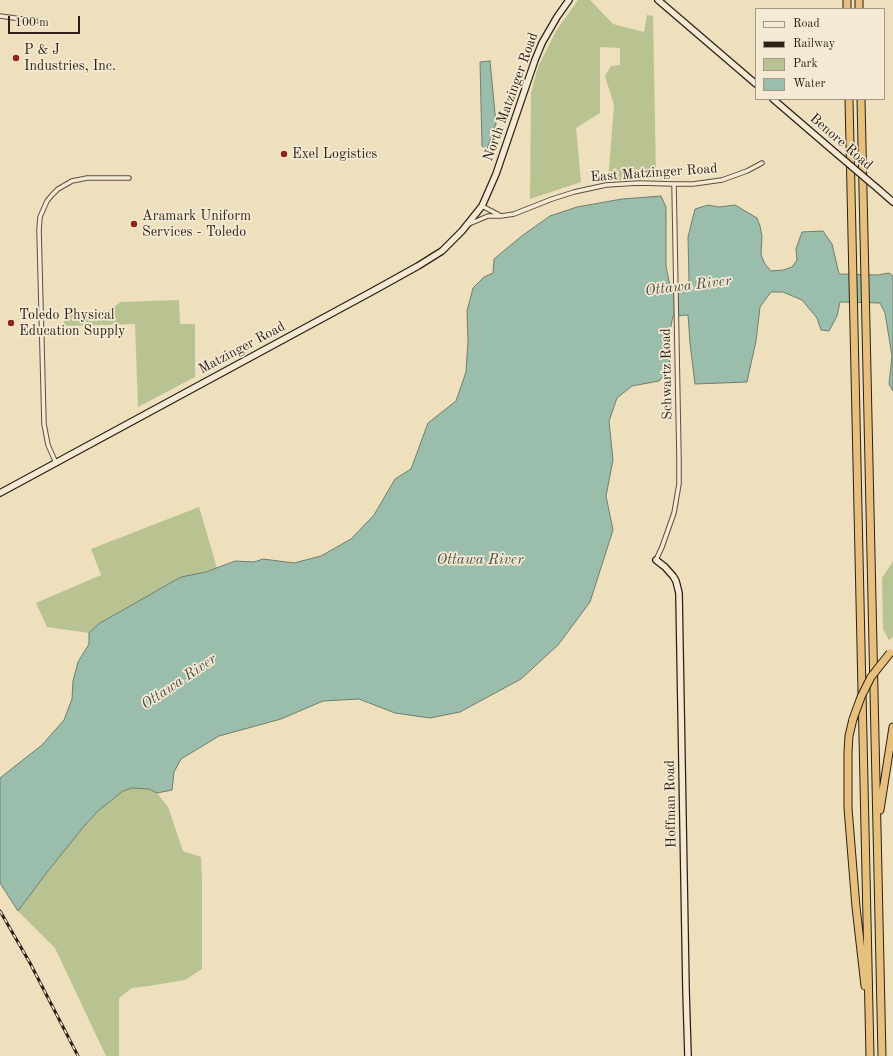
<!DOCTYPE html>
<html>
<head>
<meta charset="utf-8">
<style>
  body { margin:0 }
  #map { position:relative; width:893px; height:1056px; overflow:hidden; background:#eedfbd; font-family:"Old Standard TT",serif }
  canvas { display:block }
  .legend { position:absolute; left:755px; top:8px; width:130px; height:92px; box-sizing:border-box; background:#f4ead4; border:1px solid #a49988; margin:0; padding:5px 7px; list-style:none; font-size:12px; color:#2c1f16 }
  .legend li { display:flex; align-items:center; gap:8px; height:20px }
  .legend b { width:20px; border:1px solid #a49988 }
  .scale { position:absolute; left:8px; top:16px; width:72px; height:18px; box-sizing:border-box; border:2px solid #2c1f16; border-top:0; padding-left:5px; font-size:12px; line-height:14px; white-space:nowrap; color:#2c1f16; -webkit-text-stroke:3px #f4ead4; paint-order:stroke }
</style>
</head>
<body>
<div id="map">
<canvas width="893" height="1056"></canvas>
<ul class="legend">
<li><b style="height:5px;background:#f4ead4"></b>Road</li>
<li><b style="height:5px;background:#2c1f16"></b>Railway</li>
<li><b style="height:11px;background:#b9c291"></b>Park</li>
<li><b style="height:11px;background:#9bbdab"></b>Water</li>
</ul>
<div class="scale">100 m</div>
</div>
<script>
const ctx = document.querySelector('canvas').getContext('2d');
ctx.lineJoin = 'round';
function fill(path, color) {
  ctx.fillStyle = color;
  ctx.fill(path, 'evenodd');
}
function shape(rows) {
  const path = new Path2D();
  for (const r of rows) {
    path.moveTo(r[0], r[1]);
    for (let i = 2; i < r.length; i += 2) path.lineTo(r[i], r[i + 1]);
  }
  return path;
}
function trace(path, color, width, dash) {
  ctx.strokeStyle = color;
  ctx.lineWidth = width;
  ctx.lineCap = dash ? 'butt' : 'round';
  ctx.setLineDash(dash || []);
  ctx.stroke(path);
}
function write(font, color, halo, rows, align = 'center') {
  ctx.font = font + ' "Old Standard TT",serif';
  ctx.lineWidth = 3.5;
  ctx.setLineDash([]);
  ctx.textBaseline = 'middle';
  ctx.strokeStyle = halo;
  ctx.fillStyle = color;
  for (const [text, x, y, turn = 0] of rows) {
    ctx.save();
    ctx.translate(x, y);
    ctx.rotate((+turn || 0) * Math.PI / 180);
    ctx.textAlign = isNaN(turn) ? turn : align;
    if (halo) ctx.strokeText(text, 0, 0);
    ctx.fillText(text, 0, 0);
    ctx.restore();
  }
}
const green = shape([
  [578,0,590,0,613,24,644,32,647,15,653,16,656,178,608,181,614,105,605,76,611,66,620,65,620,48,600,47,600,113,576,128,581,182,530,199,531,93,538,67,556,31],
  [179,300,180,324,195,324,195,377,138,407,135,324,64,326,64,313,109,310,121,302],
  [199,507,217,568,206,572,181,577,100,623,89,633,47,627,36,603,101,575,91,549],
  [893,561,893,637,889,640,883,629,882,578],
  [132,788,149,789,157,793,168,807,183,851,201,857,202,880,202,969,185,980,149,986,132,988,119,998,119,1056,106,1056,55,948,18,911,48,871,85,825,98,811,123,791]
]);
const water = shape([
  [490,61,496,124,487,149,482,146,480,62,490,61],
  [661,196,666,207,666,266,671,291,683,291,689,281,688,237,695,209,708,205,719,207,735,205,757,218,760,226,762,236,761,255,765,264,771,271,783,270,792,267,797,260,796,249,802,232,823,231,832,244,839,274,878,275,889,273,893,276,893,391,889,384,892,356,885,313,880,303,840,302,837,316,829,331,821,330,817,318,802,300,783,292,771,292,760,307,756,341,747,382,695,384,690,343,688,315,673,316,668,340,670,369,659,381,632,386,617,398,609,421,613,460,606,496,613,530,590,602,558,645,521,679,460,712,430,718,395,713,359,699,323,701,281,719,219,736,181,759,174,772,172,790,157,793,149,789,132,788,123,791,98,811,85,825,48,871,18,911,0,883,0,778,42,745,64,720,72,699,73,681,78,662,89,644,89,633,100,623,181,577,206,572,235,561,254,562,263,559,294,563,321,556,351,539,374,515,395,479,411,469,428,423,456,401,466,372,468,341,467,311,473,288,484,277,493,273,494,259,523,235,550,216,577,207,622,199,661,196]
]);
const street = shape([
  [0,16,36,21],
  [482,206,501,216,514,214,552,199,574,192,606,185,639,183,674,184,693,184,722,180,747,171,762,163],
  [469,224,488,216,500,216],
  [56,463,48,445,44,424,39,230,40,217,47,201,52,195,58,189,72,181,87,178,129,178],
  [656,560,662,547,674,513,679,484,679,459,674,184]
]);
const secondary = shape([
  [658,0,756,84],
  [773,99,837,154],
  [877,188,893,202],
  [0,493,373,291,418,266,442,251,462,231,482,206,496,174,535,60,542,43,557,17,569,0],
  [656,560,665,567,673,576,676,581,679,593,686,990,688,1056]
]);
const highway = shape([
  [847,0,847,9],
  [859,0,859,9],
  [849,99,870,1056],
  [861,99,882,1056],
  [853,719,849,736,848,752,848,808,856,907,865,986],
  [880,810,893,727]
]);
const rail = shape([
  [0,911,30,963,78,1056]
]);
const secondaryBridge = shape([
  [837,154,877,188]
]);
const highwayBridge = shape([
  [853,719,861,697,871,677,890,653]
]);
const markers = [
  [16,58,4,"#8f2418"],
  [284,154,4,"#8f2418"],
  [134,224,4,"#8f2418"],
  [11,323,4,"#8f2418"]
];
const poiNames = [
  ["P & J",24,50],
  ["Industries, Inc.",24,66],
  ["Exel Logistics",292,154],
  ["Aramark Uniform",142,216],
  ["Services - Toledo",142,232],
  ["Toledo Physical",19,315],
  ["Education Supply",19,331]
];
const streetNames = [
  ["North Matzinger Road",511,97,-70],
  ["Benore Road",841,142,41],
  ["East Matzinger Road",654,173,-4],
  ["Matzinger Road",242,348,-28],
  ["Schwartz Road",667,374,-91],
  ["Hoffman Road",671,804,-91]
];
const waterNames = [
  ["Ottawa River",688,286,-7],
  ["Ottawa River",480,560],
  ["Ottawa River",179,682,-34]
];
fill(green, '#b9c291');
fill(water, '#9bbdab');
trace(water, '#6f7e6f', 1);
trace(street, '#5c4f40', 5.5);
trace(secondary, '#2c1f16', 8);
trace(highway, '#2c1f16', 9);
trace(street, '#f4ead4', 3.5);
trace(secondary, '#f4ead4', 5.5);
trace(highway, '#e7c07e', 7);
trace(rail, '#2c1f16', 3);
trace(rail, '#f4ead4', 1.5, [4.5]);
trace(secondaryBridge, '#2c1f16', 8, []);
trace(highwayBridge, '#2c1f16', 9, []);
trace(secondaryBridge, '#f4ead4', 5.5);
trace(highwayBridge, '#e7c07e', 7);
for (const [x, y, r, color] of markers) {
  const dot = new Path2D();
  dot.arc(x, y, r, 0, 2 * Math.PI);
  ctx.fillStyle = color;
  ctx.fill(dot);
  trace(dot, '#f4ead4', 1.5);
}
write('14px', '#2c1f16', '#f4ead4', poiNames, 'left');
write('14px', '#2c1f16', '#f4ead4', streetNames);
write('italic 15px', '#4d4e43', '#f4ead4', waterNames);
</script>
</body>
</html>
